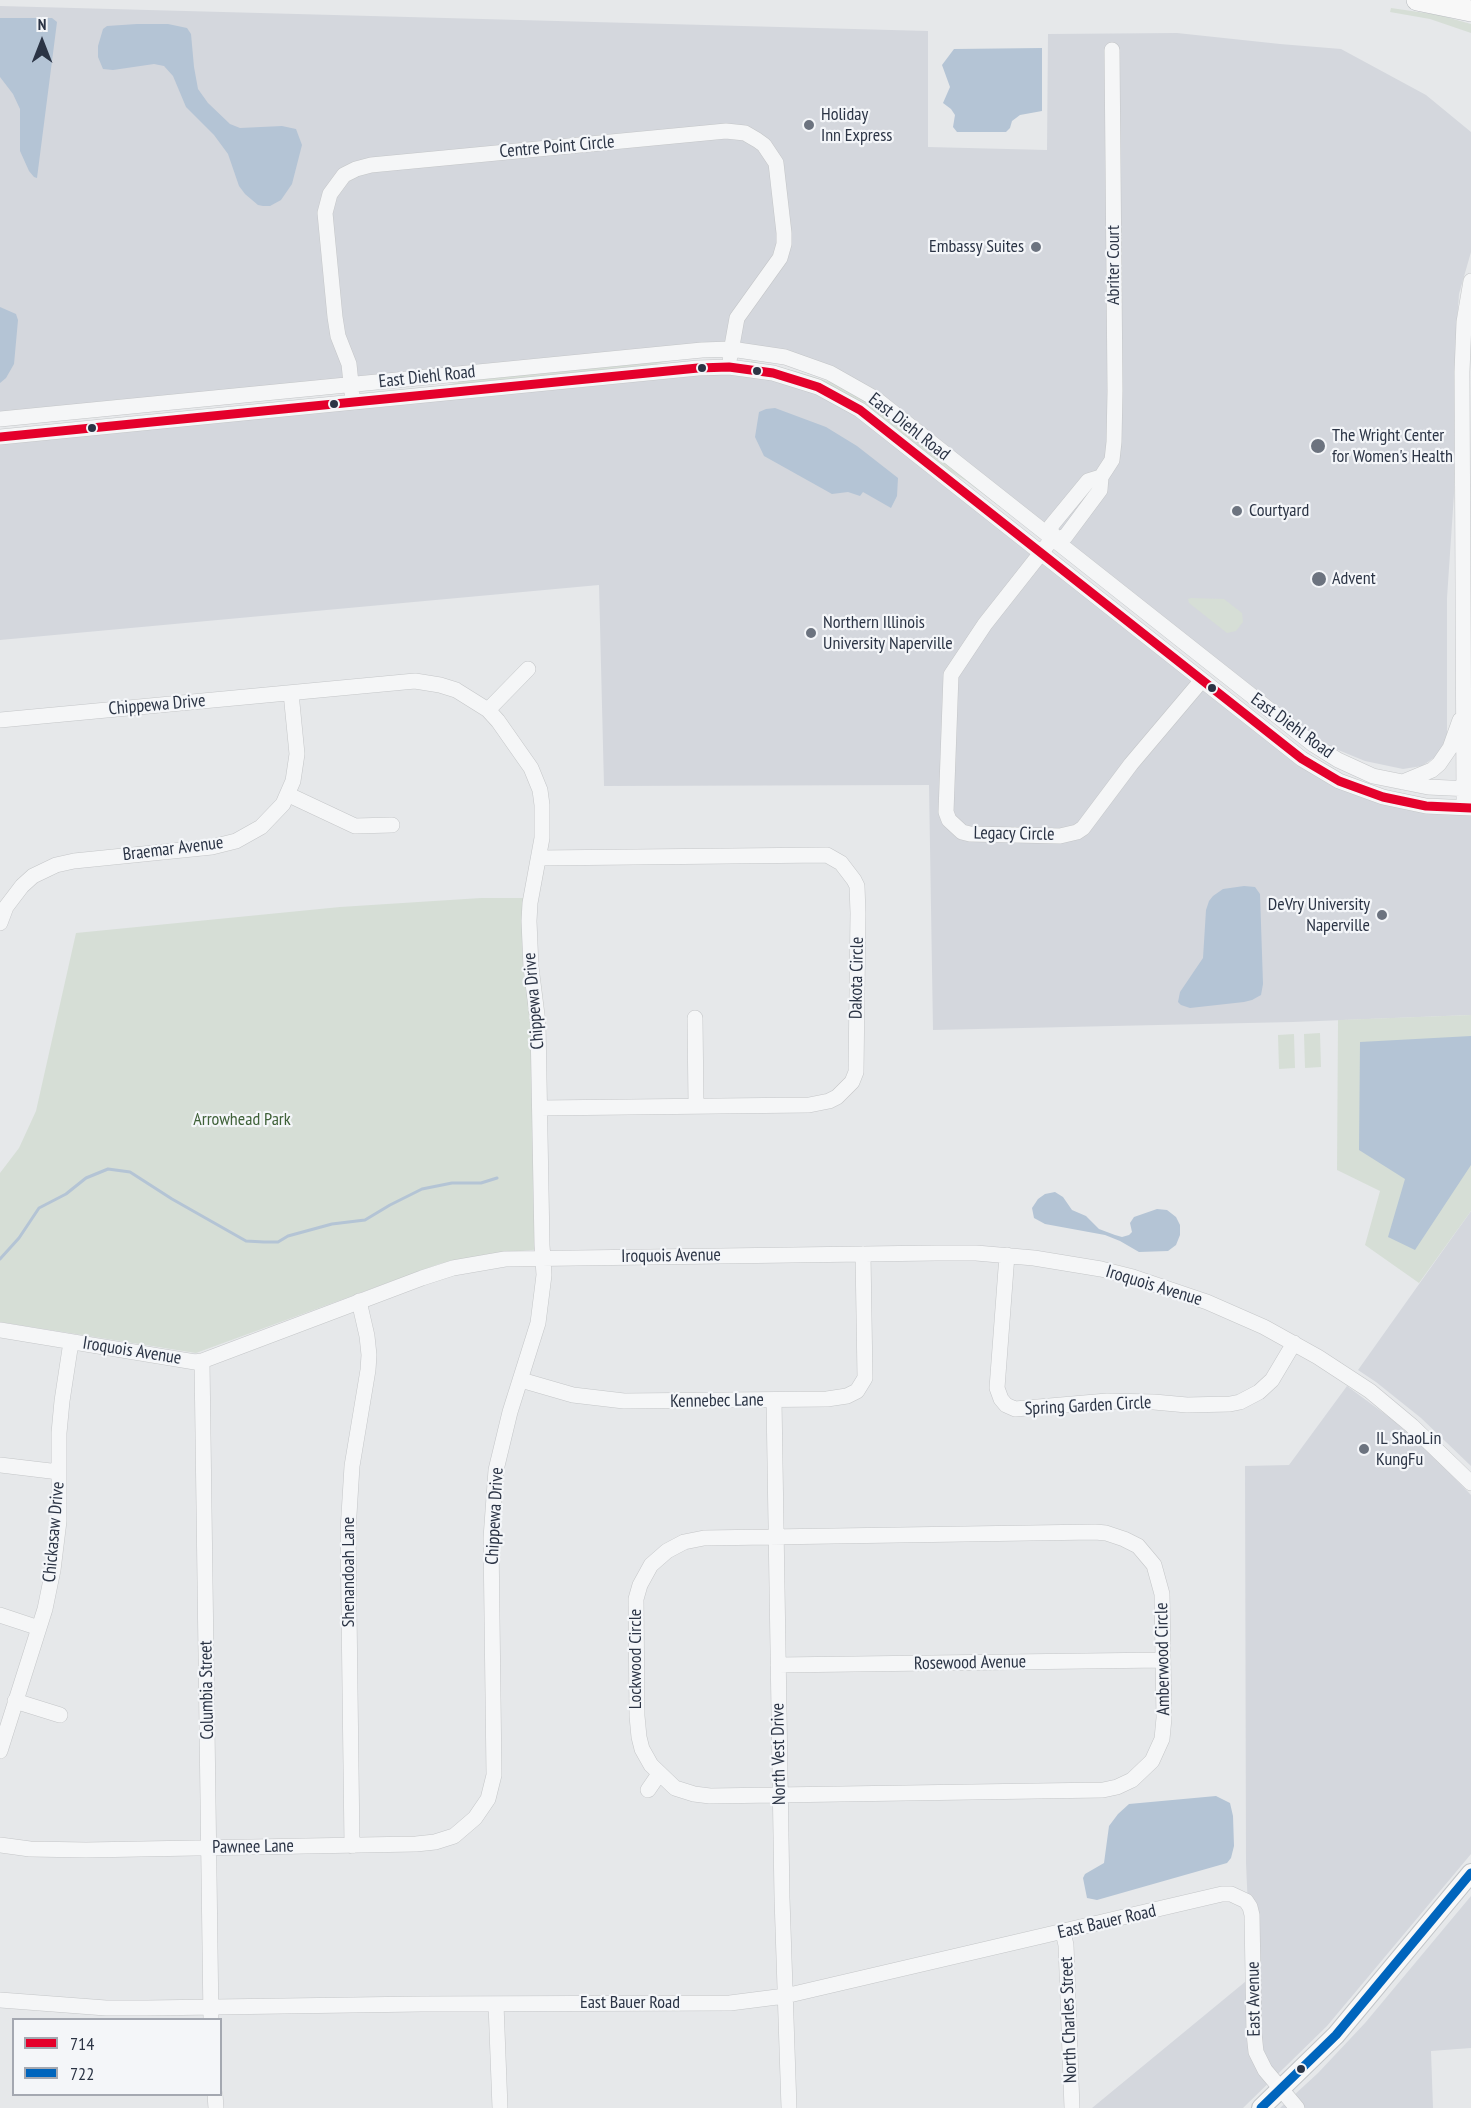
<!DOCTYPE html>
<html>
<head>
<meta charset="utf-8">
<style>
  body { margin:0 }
  #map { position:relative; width:1471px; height:2108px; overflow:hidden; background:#e6e8ea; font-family:"PT Sans Narrow",sans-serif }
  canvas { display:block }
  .legend { position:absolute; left:12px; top:2018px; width:210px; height:78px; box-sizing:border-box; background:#f4f6f9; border:2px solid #a4a8b1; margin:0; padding:8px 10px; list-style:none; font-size:18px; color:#2b3445 }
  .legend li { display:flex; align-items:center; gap:12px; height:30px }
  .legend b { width:30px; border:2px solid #a4a8b1 }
  .north { position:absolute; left:12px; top:12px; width:60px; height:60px; -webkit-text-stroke:4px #f4f6f9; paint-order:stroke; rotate:0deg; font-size:16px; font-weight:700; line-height:24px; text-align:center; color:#2b3445 }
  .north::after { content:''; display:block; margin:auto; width:21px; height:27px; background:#2b3445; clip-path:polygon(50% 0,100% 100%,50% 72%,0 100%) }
</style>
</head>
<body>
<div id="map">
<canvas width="1471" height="2108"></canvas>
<ul class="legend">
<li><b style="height:8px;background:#e4002b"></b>714</li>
<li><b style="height:8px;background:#0065bd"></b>722</li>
</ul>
<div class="north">N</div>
</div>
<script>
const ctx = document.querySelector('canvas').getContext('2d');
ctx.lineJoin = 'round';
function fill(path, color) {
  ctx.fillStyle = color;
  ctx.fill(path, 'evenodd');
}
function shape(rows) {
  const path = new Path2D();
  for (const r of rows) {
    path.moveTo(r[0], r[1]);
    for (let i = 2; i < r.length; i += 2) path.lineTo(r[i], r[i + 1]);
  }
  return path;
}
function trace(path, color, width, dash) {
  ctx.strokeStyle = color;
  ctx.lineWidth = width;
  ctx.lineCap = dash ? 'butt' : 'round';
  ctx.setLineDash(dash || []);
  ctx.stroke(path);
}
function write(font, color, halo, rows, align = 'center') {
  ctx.font = font + ' "PT Sans Narrow",sans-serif';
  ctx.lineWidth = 4.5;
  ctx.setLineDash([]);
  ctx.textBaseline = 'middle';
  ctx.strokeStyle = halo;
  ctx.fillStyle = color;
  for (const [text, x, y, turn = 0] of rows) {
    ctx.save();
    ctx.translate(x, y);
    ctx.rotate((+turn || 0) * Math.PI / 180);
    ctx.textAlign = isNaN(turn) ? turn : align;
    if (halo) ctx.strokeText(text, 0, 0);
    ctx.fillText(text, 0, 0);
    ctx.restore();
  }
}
const built = shape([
  [0,6,928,31,928,147,1047,150,1048,34,1177,33,1280,44,1341,49,1426,95,1471,132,1471,252,1459,294,1456,337,1454,494,1447,598,1447,737,1438,755,1422,766,1403,769,1365,761,1326,745,876,392,775,349,0,414],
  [704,373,750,374,805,388,853,412,1326,780,1471,814,1471,1015,1293,1022,933,1030,929,785,604,786,599,585,0,640,0,443],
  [1471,1211,1471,1466,1421,1418,1376,1382,1358,1370],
  [1347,1386,1393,1420,1435,1458,1471,1495,1471,1854,1327,2026,1243,2108,1092,2108,1251,1977,1246,1863,1245,1466,1289,1465],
  [1471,1896,1471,2048,1431,2051,1433,2108,1280,2108,1318,2073,1365,2023]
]);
const green = shape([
  [1391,8,1439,15,1471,24,1471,33,1430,19,1390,12],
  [668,361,636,369,378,395,378,392,448,385,476,377],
  [751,361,795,371,846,387,860,395,1031,528,1029,529,966,481,935,462,866,408,750,364],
  [1191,598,1224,599,1242,613,1243,622,1236,631,1227,633,1189,603,1188,599],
  [481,898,530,898,542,1249,489,1254,439,1264,196,1353,0,1322,0,1173,19,1148,36,1111,76,933,340,907],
  [1471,1015,1471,1211,1419,1283,1365,1245,1380,1191,1337,1170,1338,1020],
  [1320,1033,1321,1067,1305,1068,1304,1034],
  [1294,1034,1295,1068,1279,1069,1278,1035]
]);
const water = shape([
  [0,18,52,18,57,22,37,178,34,177,29,171,20,151,20,109,13,94,0,77],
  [137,24,168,24,187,28,191,34,194,67,198,89,208,103,230,124,240,128,282,126,296,129,302,145,292,184,281,200,270,206,263,206,258,205,245,194,239,186,228,154,214,135,186,107,173,76,164,66,154,64,113,70,103,69,98,57,98,46,103,29,107,26],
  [1042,48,1042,111,1020,115,1012,121,1010,128,1006,132,957,132,953,127,955,115,951,109,943,103,950,87,942,65,954,49],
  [0,307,16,314,18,320,14,364,6,378,0,383],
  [775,408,826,427,857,446,898,478,897,496,891,508,863,492,860,496,848,492,832,494,764,456,755,437,759,412,766,409],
  [1244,886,1255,887,1260,894,1263,984,1261,995,1252,1000,1244,1002,1190,1008,1181,1005,1178,1002,1180,992,1203,958,1206,910,1209,901,1213,896,1223,889],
  [1471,1036,1471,1165,1415,1250,1388,1237,1405,1179,1359,1150,1360,1042],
  [1055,1192,1063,1197,1072,1210,1086,1216,1099,1229,1115,1235,1122,1237,1129,1235,1132,1232,1130,1223,1134,1217,1157,1209,1167,1210,1176,1217,1180,1225,1180,1235,1176,1245,1168,1251,1139,1252,1120,1241,1105,1235,1045,1224,1034,1218,1032,1208,1038,1199,1045,1194],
  [1216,1796,1230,1803,1233,1816,1234,1846,1231,1858,1227,1863,1097,1900,1087,1898,1083,1878,1085,1874,1104,1863,1109,1826,1118,1814,1129,1804]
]);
const stream = shape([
  [0,1259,19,1238,39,1208,66,1194,86,1178,108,1169,130,1172,172,1199,246,1241,264,1242,278,1242,288,1236,332,1224,365,1220,390,1205,422,1189,452,1183,481,1183,497,1178]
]);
const minor = shape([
  [1112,50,1115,391,1114,442,1112,460,1101,477,1100,490,1065,537,1052,539,985,624,951,675,946,812,949,820,962,832,970,834,1060,836,1077,832,1083,828,1131,764,1202,680],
  [352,393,349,364,338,336,335,317,325,213,330,194,344,175,356,169,371,165,726,131,745,133,757,140,764,145,776,163,784,233,784,244,780,258,737,318,730,357],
  [0,419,702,350,731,349,785,357,830,373,876,399,1314,745,1338,760,1373,776,1428,787,1471,789],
  [0,437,698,368,729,367,773,373,818,387,860,410,1302,759,1339,781,1383,797,1426,806,1471,808],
  [1052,539,1051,526,1088,481,1101,477],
  [488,710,528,669],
  [0,720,415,681,440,685,456,690,488,710,498,721,531,768,540,790,542,805,542,838,530,903,529,921,531,967,538,1023,542,1245,544,1275,538,1323,510,1412,496,1470,491,1538,494,1775,488,1799,475,1818,454,1836,435,1842,416,1844,86,1850,30,1849,0,1845],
  [1403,782,1432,770,1439,764,1450,748,1460,720],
  [289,795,355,826,392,825],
  [1464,799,1462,372,1464,322,1471,281],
  [539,858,827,855,841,863,854,880,857,886,858,913,856,1072,852,1082,837,1097,829,1101,809,1105,540,1108],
  [0,923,6,907,22,886,33,876,56,865,74,861,212,847,236,841,261,827,283,804,293,781,297,754,291,693],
  [695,1018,696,1105],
  [1007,1255,997,1388,1001,1399,1006,1405,1015,1409,1107,1401,1154,1402,1187,1405,1230,1404,1240,1402,1259,1392,1272,1380,1294,1343],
  [0,1330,195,1362,202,1361,422,1278,453,1268,505,1259,936,1253,976,1253,1034,1258,1101,1269,1133,1277,1207,1302,1264,1327,1318,1357,1370,1391,1412,1426,1471,1483],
  [202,1361,211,2020],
  [521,1380,573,1395,624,1401,827,1399,847,1396,857,1391,865,1378,863,1254],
  [774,1400,782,1898,789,2108],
  [0,1465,59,1472],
  [1095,1532,1106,1533,1124,1539,1138,1546,1154,1565,1162,1594,1164,1718,1162,1739,1152,1761,1132,1780,1117,1787,1103,1790,710,1796,694,1794,675,1788,651,1765,642,1749,639,1737,637,1716,636,1599,640,1585,651,1565,667,1551,684,1542,704,1538,1095,1532],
  [0,1615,39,1628],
  [778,1665,1163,1660],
  [15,1701,60,1715],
  [0,1751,45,1609,53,1570,59,1521,59,1433,62,1401,71,1342],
  [648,1790,659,1774],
  [352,1846,348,1531,352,1466,368,1370,369,1355,367,1336,359,1301],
  [1063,1932,1066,1945,1072,2108],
  [0,2000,106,2008,147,2008,421,2004,730,2003,785,1996,1222,1894,1231,1894,1246,1901,1250,1907,1252,1915,1254,2033,1256,2052,1265,2070,1297,2108],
  [496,2004,500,2108],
  [215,2094,216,2108]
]);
const major = shape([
  [1261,2108,1336,2035,1471,1873]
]);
const highway = shape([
  [1417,0,1471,11]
]);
const bus1 = shape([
  [0,437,698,368,729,367,773,373,818,387,860,410,1302,759,1339,781,1383,797,1426,806,1471,808]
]);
const bus2 = shape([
  [1261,2108,1336,2035,1471,1873]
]);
const markers = [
  [809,125,6,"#6c737f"],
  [1036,247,6,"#6c737f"],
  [702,368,5,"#2b3445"],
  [757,371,5,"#2b3445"],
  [334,404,5,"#2b3445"],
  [92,428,5,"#2b3445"],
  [1318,446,8,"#6c737f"],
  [1237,511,6,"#6c737f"],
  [1319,579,8,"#6c737f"],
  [811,633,6,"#6c737f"],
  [1212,688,5,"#2b3445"],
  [1382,915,6,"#6c737f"],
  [1364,1449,6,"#6c737f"],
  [1301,2069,5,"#2b3445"]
];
const poiNames = [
  ["Holiday",821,115],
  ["Inn Express",821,136],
  ["Embassy Suites",1024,247,"right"],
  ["The Wright Center",1332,436],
  ["for Women's Health",1332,457],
  ["Courtyard",1249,511],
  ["Advent",1332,579],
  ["Northern Illinois",823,623],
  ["University Naperville",823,644],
  ["DeVry University",1370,905,"right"],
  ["Naperville",1370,926,"right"],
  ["IL ShaoLin",1376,1439],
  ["KungFu",1376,1460]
];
const streetNames = [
  ["Centre Point Circle",557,147,-5],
  ["Abriter Court",1114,265,-90],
  ["East Diehl Road",427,377,-6],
  ["East Diehl Road",909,427,38],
  ["Chippewa Drive",157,705,-5],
  ["East Diehl Road",1292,726,36],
  ["Legacy Circle",1014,834,1],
  ["Braemar Avenue",173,849,-7],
  ["Dakota Circle",857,978,-89],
  ["Chippewa Drive",534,1001,-95],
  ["Iroquois Avenue",671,1256,-1],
  ["Iroquois Avenue",1154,1286,17],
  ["Iroquois Avenue",132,1351,9],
  ["Kennebec Lane",717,1401,-1],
  ["Spring Garden Circle",1088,1406,-3],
  ["Chippewa Drive",495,1516,-87],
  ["Chickasaw Drive",54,1532,-85],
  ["Shenandoah Lane",349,1572,-90],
  ["Lockwood Circle",636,1659,-90],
  ["Amberwood Circle",1163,1659,-91],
  ["Rosewood Avenue",970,1663,-1],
  ["Columbia Street",207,1690,-91],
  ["North Vest Drive",779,1754,-91],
  ["Pawnee Lane",253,1847,-1],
  ["East Bauer Road",1107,1922,-13],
  ["East Avenue",1254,1999,-91],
  ["East Bauer Road",630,2003],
  ["North Charles Street",1069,2020,-92]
];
const parkNames = [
  ["Arrowhead Park",242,1120]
];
fill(built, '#d4d7dd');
fill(green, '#d6ded6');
fill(water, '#b4c4d5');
trace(stream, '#b4c4d5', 3);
trace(minor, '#c4c6c8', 16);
trace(major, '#c2c5c8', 20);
trace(highway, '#b8bbbf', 22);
trace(minor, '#f5f6f7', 15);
trace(major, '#f8f8f8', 18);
trace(highway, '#f8f8f8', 21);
trace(bus1, '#e4002b', 9);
trace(bus2, '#0065bd', 9);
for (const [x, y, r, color] of markers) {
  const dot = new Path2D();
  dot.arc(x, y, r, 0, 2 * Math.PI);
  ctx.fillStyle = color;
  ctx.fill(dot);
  trace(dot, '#f4f6f9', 2);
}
write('18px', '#2b3445', '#f4f6f9', poiNames, 'left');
write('18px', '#2b3445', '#f4f6f9', streetNames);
write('18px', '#3f6138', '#f4f6f9', parkNames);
</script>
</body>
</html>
